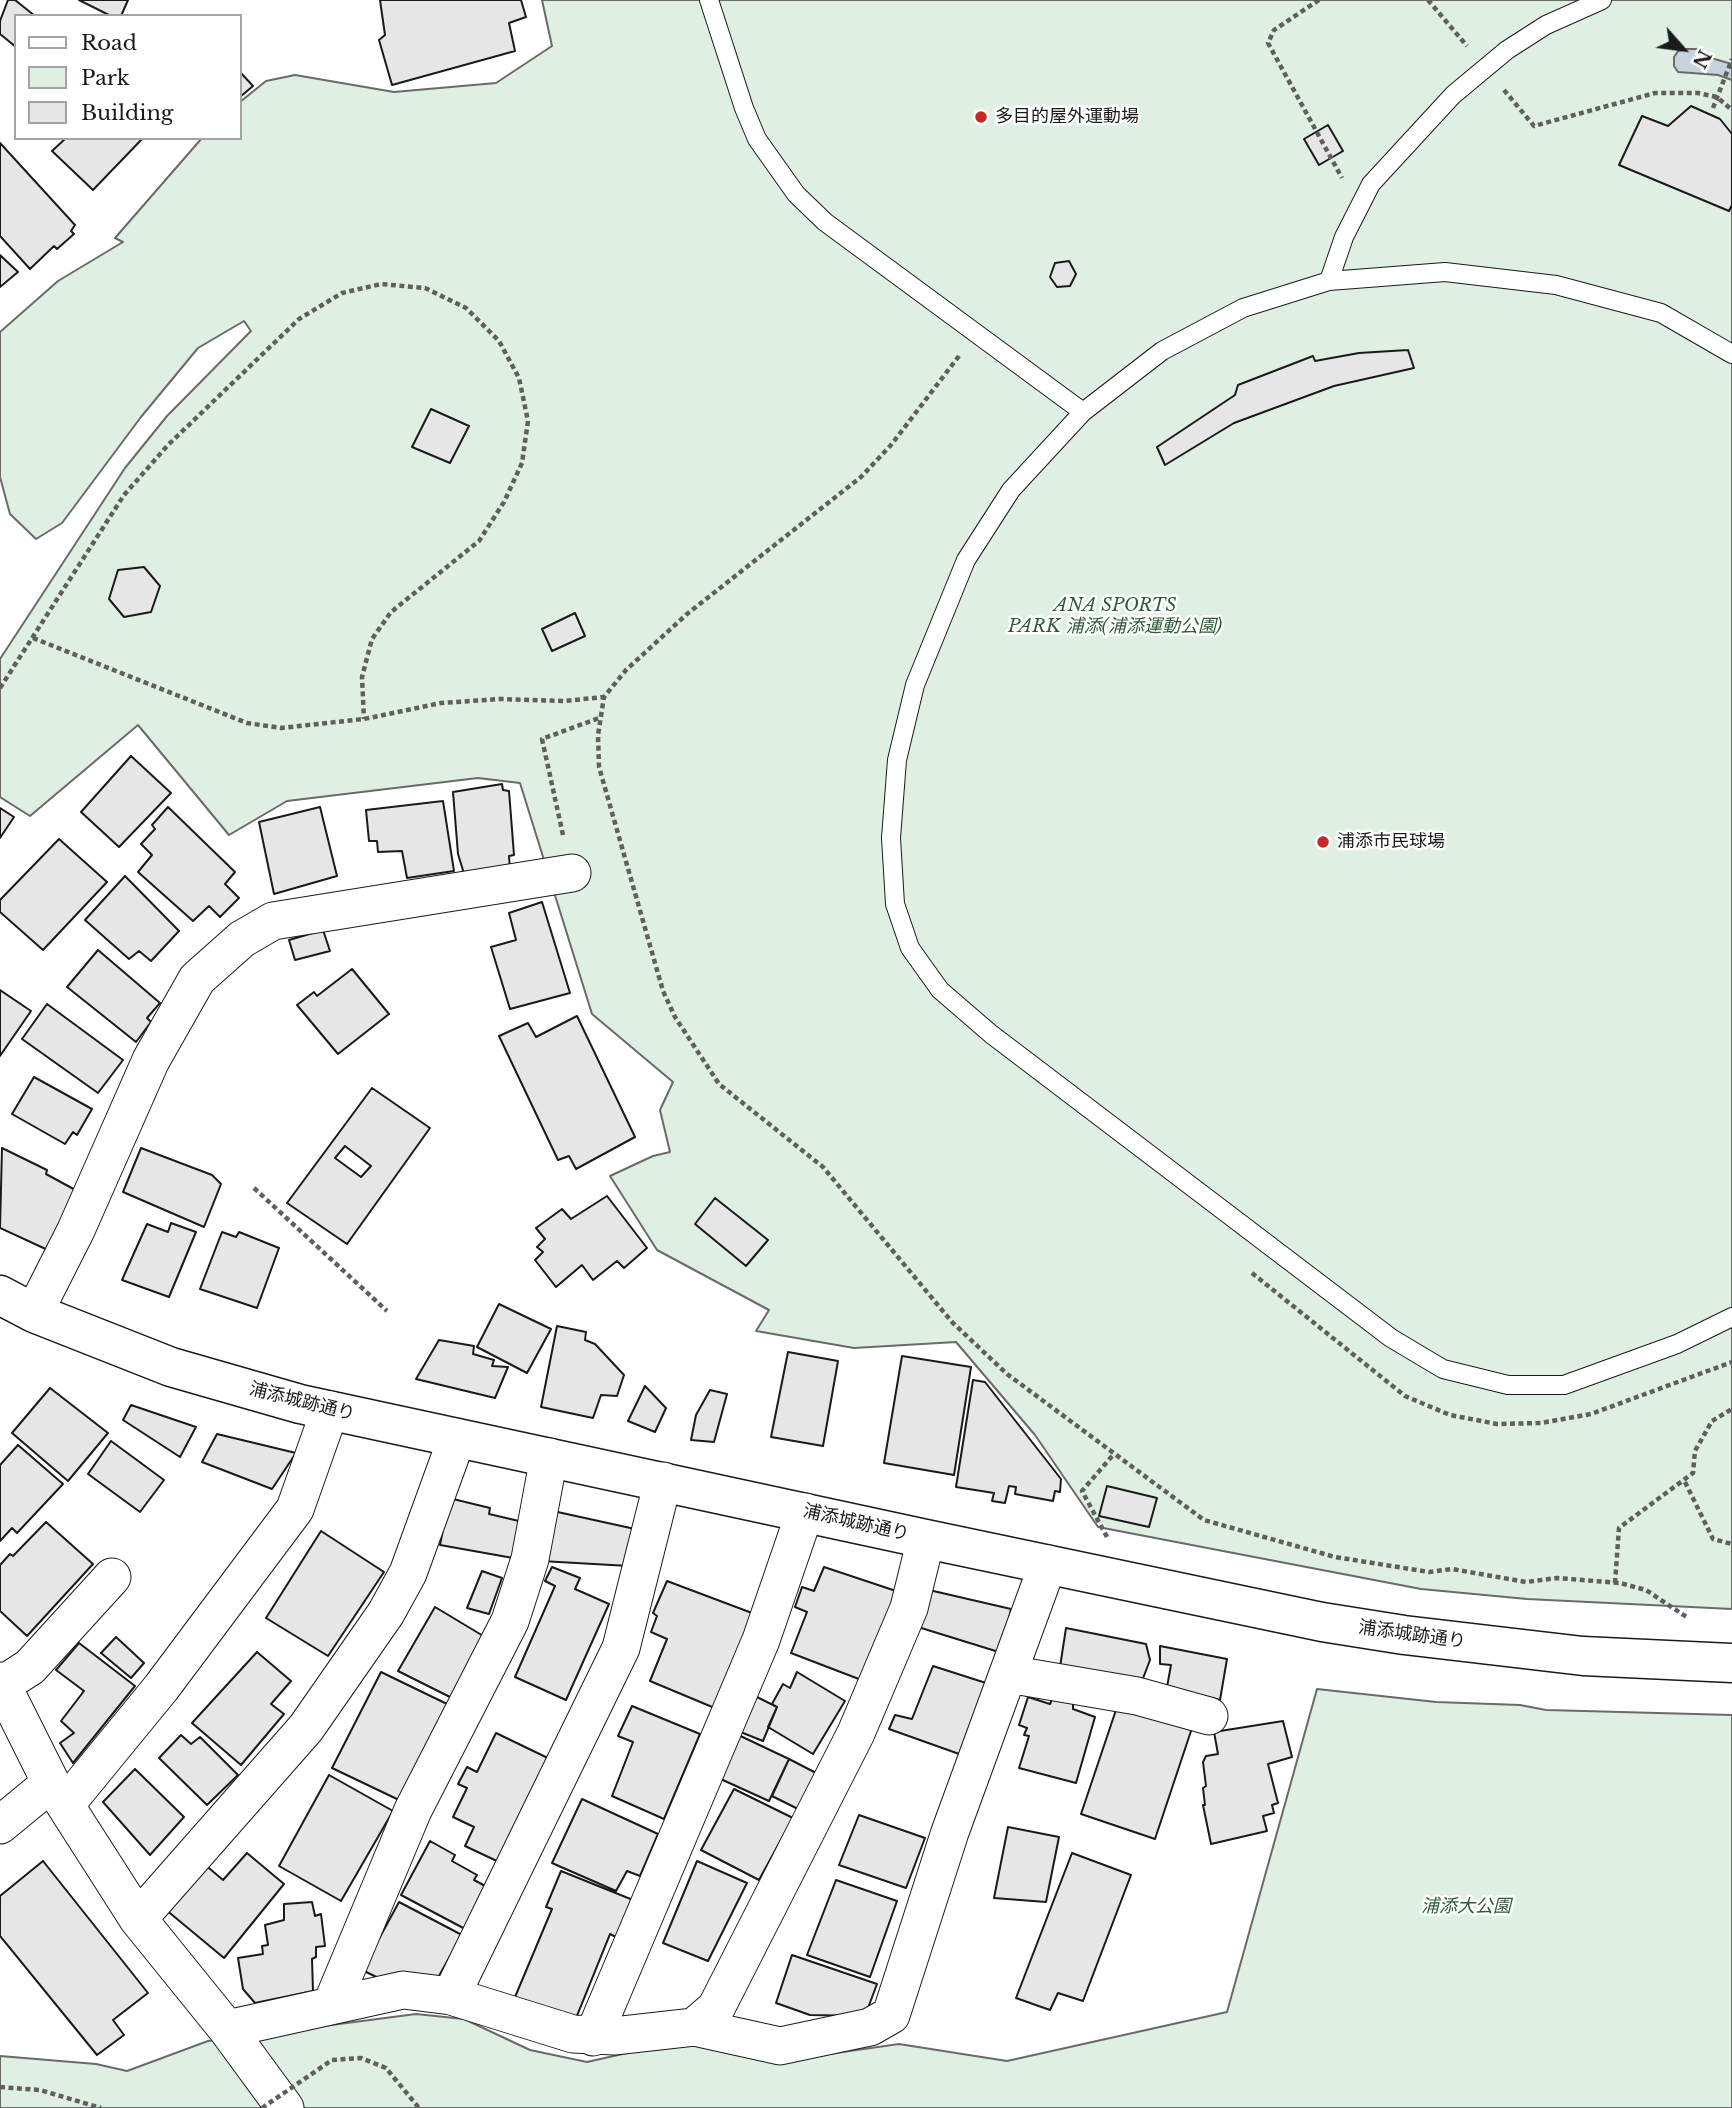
<!DOCTYPE html>
<html>
<head>
<meta charset="utf-8">
<style>
  body { margin:0 }
  #map { position:relative; width:1732px; height:2108px; overflow:hidden; background:#fff; font-family:"Libre Baskerville",serif }
  canvas { display:block }
  .legend { position:absolute; left:14px; top:14px; width:228px; height:126px; box-sizing:border-box; background:#fff; border:2px solid #a3a3a3; margin:0; padding:9px 12px; list-style:none; font-size:21px; color:#1a1a1a }
  .legend li { display:flex; align-items:center; gap:14px; height:35px }
  .legend b { width:35px; border:2px solid #a3a3a3 }
  .north { position:absolute; left:1648px; top:14px; width:70px; height:70px; -webkit-text-stroke:5px #fff; paint-order:stroke; rotate:118deg; font-size:19px; font-weight:700; line-height:28px; text-align:center; color:#1a1a1a }
  .north::after { content:''; display:block; margin:auto; width:24px; height:32px; background:#1a1a1a; clip-path:polygon(50% 0,100% 100%,50% 72%,0 100%) }
</style>
</head>
<body>
<div id="map">
<canvas width="1732" height="2108"></canvas>
<ul class="legend">
<li><b style="height:9px;background:#fff"></b>Road</li>
<li><b style="height:19px;background:#e0efe3"></b>Park</li>
<li><b style="height:19px;background:#e6e6e6"></b>Building</li>
</ul>
<div class="north">N</div>
</div>
<script>
const ctx = document.querySelector('canvas').getContext('2d');
ctx.lineJoin = 'round';
function fill(path, color) {
  ctx.fillStyle = color;
  ctx.fill(path, 'evenodd');
}
function shape(rows) {
  const path = new Path2D();
  for (const r of rows) {
    path.moveTo(r[0], r[1]);
    for (let i = 2; i < r.length; i += 2) path.lineTo(r[i], r[i + 1]);
  }
  return path;
}
function trace(path, color, width, dash) {
  ctx.strokeStyle = color;
  ctx.lineWidth = width;
  ctx.lineCap = dash ? 'butt' : 'round';
  ctx.setLineDash(dash || []);
  ctx.stroke(path);
}
function write(font, color, halo, rows, align = 'center') {
  ctx.font = font + ' "Libre Baskerville","Noto Sans JP",serif';
  ctx.lineWidth = 5;
  ctx.setLineDash([]);
  ctx.textBaseline = 'middle';
  ctx.strokeStyle = halo;
  ctx.fillStyle = color;
  for (const [text, x, y, turn = 0] of rows) {
    ctx.save();
    ctx.translate(x, y);
    ctx.rotate((+turn || 0) * Math.PI / 180);
    ctx.textAlign = isNaN(turn) ? turn : align;
    if (halo) ctx.strokeText(text, 0, 0);
    ctx.fillText(text, 0, 0);
    ctx.restore();
  }
}
const green = shape([
  [542,0,1732,0,1732,1609,1527,1599,1421,1589,1098,1527,1035,1435,956,1342,854,1348,756,1331,769,1310,657,1250,610,1176,653,1156,670,1152,660,1110,673,1082,592,1014,520,783,478,778,287,801,229,835,138,725,30,816,0,797,0,659,125,468,167,416,251,331,244,321,198,348,141,417,62,523,36,539,10,514,0,477,0,332,58,281,123,242,115,238,202,138,240,138,240,102,266,81,295,75,394,92,496,83,552,46,542,0],
  [1317,1689,1436,1702,1520,1705,1546,1710,1732,1715,1732,2108,0,2108,0,2056,96,2064,127,2071,208,2041,416,2014,464,2019,530,2050,587,2062,667,2044,699,2045,772,2062,899,2044,1007,2061,1227,2012,1317,1689]
]);
const water = shape([
  [1687,49,1697,49,1711,58,1732,64,1732,80,1718,75,1678,72,1674,66,1674,57,1678,51,1687,49]
]);
const building = shape([
  [8,0,15,0,35,16,16,16,16,47,0,34,0,21,8,0],
  [79,0,128,0,121,16,111,16,79,0],
  [380,0,521,0,526,17,509,23,515,51,392,85,379,40,385,35,380,0],
  [240,72,253,86,240,97,240,72],
  [1691,106,1720,119,1732,134,1732,205,1729,211,1619,165,1642,116,1668,126,1691,106],
  [1328,125,1343,151,1319,165,1304,139,1328,125],
  [66,138,143,138,93,190,52,151,66,138],
  [0,143,75,225,71,231,74,234,57,249,54,246,30,269,0,236,0,143],
  [0,255,18,272,0,287,0,255],
  [1069,261,1076,274,1070,286,1057,287,1050,277,1055,263,1069,261],
  [1408,350,1414,368,1334,386,1234,423,1165,465,1157,447,1235,395,1238,385,1313,356,1315,361,1359,353,1408,350],
  [431,409,469,426,450,463,412,447,431,409],
  [144,567,160,586,151,612,124,617,109,599,118,570,144,567],
  [575,613,585,636,552,651,542,629,575,613],
  [131,756,171,793,119,847,81,812,131,756],
  [502,784,503,790,509,791,514,855,509,856,510,870,465,877,458,854,453,792,502,784],
  [443,801,454,871,407,878,402,851,378,852,377,841,369,841,366,810,443,801],
  [168,807,235,872,225,884,239,898,220,917,209,906,193,921,138,872,152,855,141,844,155,829,152,825,168,807],
  [320,807,337,876,274,894,259,822,320,807],
  [0,808,14,817,0,838,0,808],
  [59,839,107,882,43,950,0,912,0,900,59,839],
  [125,876,179,931,151,961,139,951,129,959,85,920,125,876],
  [542,902,570,993,510,1009,491,947,516,940,509,913,542,902],
  [323,930,330,951,295,960,289,940,323,930],
  [98,950,160,1003,147,1018,151,1022,136,1042,67,987,98,950],
  [352,969,389,1014,338,1054,297,1005,314,992,317,996,352,969],
  [0,990,31,1011,0,1056,0,990],
  [47,1004,123,1060,98,1093,22,1039,47,1004],
  [577,1016,635,1137,576,1169,569,1156,558,1160,499,1036,528,1023,536,1037,577,1016],
  [34,1077,92,1109,77,1135,73,1132,65,1144,12,1114,34,1077],
  [372,1088,430,1128,347,1244,287,1203,372,1088],
  [345,1146,371,1166,361,1177,335,1158,345,1146],
  [2,1148,47,1170,46,1174,79,1192,50,1251,0,1228,2,1148],
  [141,1148,212,1175,221,1184,204,1227,123,1192,141,1148],
  [607,1196,647,1248,624,1268,617,1261,593,1280,582,1265,556,1287,535,1260,543,1252,537,1247,545,1239,536,1228,562,1209,571,1219,607,1196],
  [715,1198,768,1240,746,1266,695,1224,715,1198],
  [171,1223,196,1232,169,1297,122,1280,147,1224,168,1232,171,1223],
  [222,1232,236,1237,239,1232,279,1248,257,1308,200,1289,222,1232],
  [499,1304,551,1329,527,1373,477,1347,499,1304],
  [557,1326,586,1332,585,1340,595,1344,624,1375,617,1396,601,1395,593,1418,541,1407,557,1326],
  [439,1340,474,1346,473,1354,494,1360,492,1366,508,1367,495,1398,416,1379,439,1340],
  [788,1352,838,1361,823,1446,771,1437,788,1352],
  [902,1356,971,1367,954,1475,884,1463,902,1356],
  [973,1380,985,1382,1061,1479,1060,1492,1055,1491,1053,1501,1015,1494,1016,1487,1009,1486,1005,1503,992,1501,994,1493,956,1487,973,1380],
  [645,1386,666,1408,655,1432,628,1421,645,1386],
  [50,1388,108,1433,68,1481,12,1433,50,1388],
  [710,1390,727,1394,714,1442,691,1440,696,1415,710,1390],
  [131,1405,196,1427,180,1457,123,1420,131,1405],
  [217,1434,296,1453,272,1489,202,1462,217,1434],
  [111,1441,164,1480,140,1512,88,1474,111,1441],
  [18,1445,63,1484,17,1533,12,1528,0,1541,0,1465,18,1445],
  [1107,1486,1157,1498,1149,1527,1099,1516,1107,1486],
  [449,1498,490,1508,489,1514,519,1521,513,1558,440,1545,449,1498],
  [553,1511,635,1529,629,1566,541,1561,553,1511],
  [46,1522,93,1564,27,1636,0,1611,0,1565,10,1554,13,1556,46,1522],
  [321,1531,384,1572,328,1656,266,1618,321,1531],
  [552,1567,580,1578,575,1589,609,1604,566,1700,515,1677,555,1586,545,1581,552,1567],
  [824,1567,896,1591,864,1681,791,1653,807,1612,795,1607,802,1587,814,1591,824,1567],
  [482,1571,502,1578,489,1614,467,1608,482,1571],
  [667,1581,752,1613,717,1709,650,1681,667,1639,651,1632,657,1616,653,1613,667,1581],
  [929,1590,1011,1609,1002,1653,918,1627,929,1590],
  [435,1607,485,1637,452,1698,398,1671,435,1607],
  [1066,1628,1146,1644,1150,1660,1142,1681,1060,1667,1066,1628],
  [116,1637,144,1663,131,1678,101,1653,116,1637],
  [79,1643,135,1686,73,1763,60,1743,74,1733,61,1721,84,1691,56,1670,79,1643],
  [1160,1646,1227,1659,1220,1700,1167,1687,1171,1665,1160,1664,1160,1646],
  [257,1652,291,1681,271,1704,284,1714,241,1765,192,1723,257,1652],
  [933,1666,986,1683,962,1755,889,1729,895,1715,912,1719,933,1666],
  [381,1672,447,1704,399,1800,332,1768,381,1672],
  [797,1672,845,1701,813,1754,768,1727,777,1707,772,1704,783,1684,790,1688,797,1672],
  [749,1693,777,1707,763,1741,733,1729,749,1693],
  [1028,1697,1050,1704,1053,1697,1073,1703,1073,1709,1095,1717,1076,1783,1019,1768,1029,1736,1024,1735,1027,1728,1019,1725,1028,1697],
  [1118,1704,1192,1728,1155,1839,1081,1814,1118,1704],
  [632,1706,700,1734,664,1819,612,1796,633,1742,618,1736,632,1706],
  [1283,1721,1292,1757,1268,1764,1278,1803,1272,1805,1274,1813,1263,1816,1267,1831,1211,1844,1203,1805,1205,1805,1203,1788,1206,1786,1203,1762,1206,1756,1218,1754,1214,1732,1283,1721],
  [732,1732,789,1759,769,1801,714,1776,732,1732],
  [496,1733,552,1760,501,1863,465,1846,474,1827,453,1817,467,1788,458,1784,467,1767,477,1772,496,1733],
  [181,1735,191,1744,200,1737,238,1775,207,1805,159,1758,181,1735],
  [789,1759,820,1775,802,1811,772,1796,789,1759],
  [135,1769,184,1817,150,1855,103,1802,135,1769],
  [329,1775,393,1811,341,1901,279,1866,329,1775],
  [734,1789,793,1818,759,1880,701,1850,734,1789],
  [582,1799,658,1834,640,1876,627,1871,616,1891,552,1863,582,1799],
  [859,1815,925,1838,906,1888,839,1865,859,1815],
  [1008,1827,1059,1837,1046,1902,994,1898,1008,1827],
  [430,1841,455,1855,452,1861,477,1875,474,1880,491,1889,467,1930,401,1895,430,1841],
  [247,1853,284,1884,224,1958,165,1909,203,1863,223,1880,247,1853],
  [1072,1853,1131,1875,1083,2001,1058,1993,1050,2010,1016,1998,1072,1853],
  [43,1861,148,1993,113,2020,124,2035,97,2055,0,1936,0,1896,43,1861],
  [697,1861,747,1883,708,1961,663,1943,697,1861],
  [561,1871,633,1900,616,1937,610,1934,574,2023,515,1997,552,1909,546,1907,561,1871],
  [836,1880,897,1901,870,1977,807,1955,836,1880],
  [312,1902,315,1916,321,1914,325,1946,316,1947,316,1957,312,1959,313,1991,255,2003,243,1989,238,1958,263,1954,262,1946,268,1945,265,1925,284,1920,284,1904,312,1902],
  [399,1902,462,1935,435,1983,389,1983,362,1970,399,1902],
  [792,1955,877,1984,865,2016,810,2015,776,2003,792,1955]
]);
const path = shape([
  [1319,0,1274,30,1268,43,1342,178],
  [1428,0,1467,46],
  [1504,90,1534,126,1655,93,1698,93,1717,97,1732,110],
  [1713,108,1732,59],
  [959,356,891,445,861,477,687,614,626,670,604,697,598,735,599,767,663,991,675,1017,719,1084,823,1167,952,1322,1007,1374,1204,1520,1335,1557,1429,1572,1452,1569,1526,1582,1557,1578,1620,1583,1646,1590,1688,1618],
  [33,638,247,723,281,728,364,719,441,703,500,699,564,701,604,697],
  [0,688,124,495,168,445,299,319,342,293,381,284,425,288,466,308,499,341,519,378,528,421,522,463,504,502,479,541,391,612,372,639,362,677,364,719],
  [563,835,542,739,599,718],
  [254,1188,387,1311],
  [1252,1273,1405,1396,1450,1415,1497,1424,1541,1423,1591,1414,1732,1362],
  [1685,1482,1713,1539,1732,1544],
  [1107,1537,1082,1491,1113,1455],
  [1615,1583,1619,1528,1693,1473,1695,1451,1712,1421,1732,1409],
  [332,2060,361,2058,386,2068,419,2108],
  [0,2087,40,2090,101,2108]
]);
const lane = shape([
  [709,0,744,108,757,139,796,194,825,222,1083,412],
  [1329,281,1344,237,1371,184,1453,95,1507,50,1546,25,1602,0],
  [1732,354,1661,313,1556,285,1445,272,1329,281,1243,308,1162,351,1083,412,1011,490,966,560,915,685,897,760,891,838,895,904,910,948,940,990,991,1034,1391,1338,1443,1369,1508,1385,1564,1385,1677,1344,1732,1317]
]);
const street = shape([
  [34,1313,76,1230,151,1060,197,979,242,939,273,921,572,873],
  [1008,1674,1137,1696,1209,1716],
  [0,1681,51,1783,138,1919,227,2029,285,2108],
  [2,1685,30,1667,112,1577],
  [66,1804,161,1688,295,1509,330,1410],
  [0,1825,51,1783],
  [138,1919,306,1728,386,1613,408,1573,457,1438],
  [451,1996,621,1648,663,1481],
  [331,2006,413,1810,510,1621,530,1559,549,1457],
  [694,2027,780,2046,870,2027,891,2015,950,1832,1048,1564],
  [227,2029,403,1990,451,1996,573,2034,614,2036,694,2027,716,2008,856,1733,909,1608,926,1539],
  [593,2037,761,1640,805,1512]
]);
const secondary = shape([
  [0,1295,34,1313,171,1367,300,1404,926,1539,1322,1622,1404,1635,1583,1656,1732,1663]
]);
const pathBridge = shape([
  [262,2108,332,2060]
]);
const markers = [
  [981,117,7,"#c62828"],
  [1323,842,7,"#c62828"]
];
const poiNames = [
  ["多目的屋外運動場",995,117],
  ["浦添市民球場",1337,842]
];
const parkNames = [
  ["ANA SPORTS",1115,606],
  ["PARK 浦添(浦添運動公園)",1115,627],
  ["浦添大公園",1466,1907]
];
const streetNames = [
  ["浦添城跡通り",302,1402,14],
  ["浦添城跡通り",856,1523,13],
  ["浦添城跡通り",1412,1635,8]
];
fill(green, '#e0efe3');
trace(green, '#6a6a6a', 2);
fill(water, '#c6d2dc');
trace(water, '#6a6a6a', 2);
fill(building, '#e6e6e6');
trace(building, '#1a1a1a', 2);
trace(lane, '#1a1a1a', 20);
trace(street, '#1a1a1a', 39);
trace(secondary, '#1a1a1a', 41);
trace(path, '#5f5f5f', 4.5, [5, 3.5]);
trace(lane, '#fff', 18);
trace(street, '#fff', 37);
trace(secondary, '#fff', 38);
trace(pathBridge, '#5f5f5f', 4.5, [5, 3.5]);
for (const [x, y, r, color] of markers) {
  const dot = new Path2D();
  dot.arc(x, y, r, 0, 2 * Math.PI);
  ctx.fillStyle = color;
  ctx.fill(dot);
  trace(dot, '#fff', 2.5);
}
write('18px', '#1a1a1a', '#fff', poiNames, 'left');
write('italic 18px', '#2b5a34', '#fff', parkNames);
write('18px', '#1a1a1a', '#fff', streetNames);
</script>
</body>
</html>
